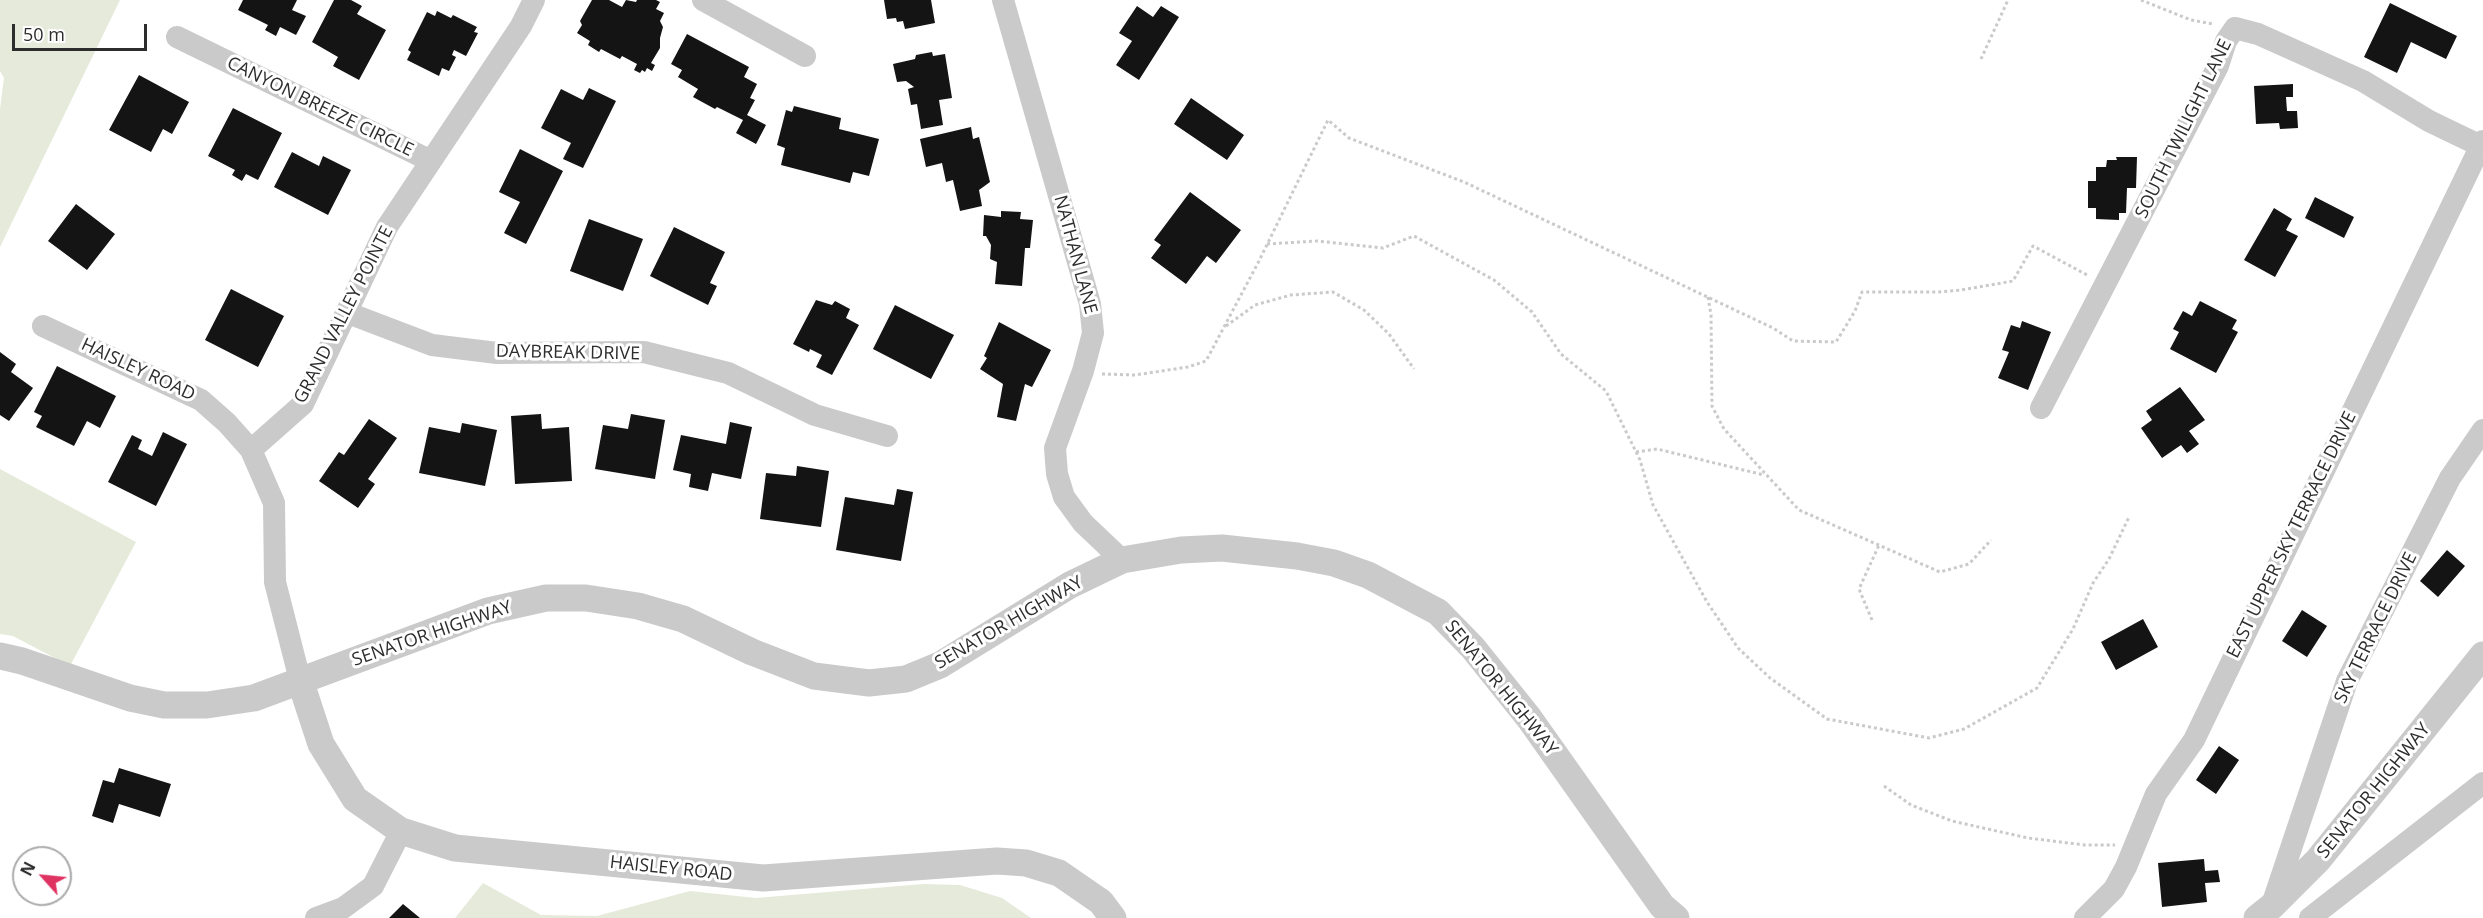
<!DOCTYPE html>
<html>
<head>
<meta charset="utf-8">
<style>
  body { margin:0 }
  #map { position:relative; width:2483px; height:918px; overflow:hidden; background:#fff; font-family:"Open Sans",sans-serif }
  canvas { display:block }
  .north { position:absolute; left:12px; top:846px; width:60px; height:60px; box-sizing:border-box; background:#fff; border:2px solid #ababab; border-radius:50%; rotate:297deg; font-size:16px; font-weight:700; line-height:24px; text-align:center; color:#2d2d2d }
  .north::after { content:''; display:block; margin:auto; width:21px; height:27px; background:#df3362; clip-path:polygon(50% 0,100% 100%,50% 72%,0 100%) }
  .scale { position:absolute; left:12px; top:24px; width:135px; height:27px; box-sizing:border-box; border:3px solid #2d2d2d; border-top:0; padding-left:8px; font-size:18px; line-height:21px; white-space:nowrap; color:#2d2d2d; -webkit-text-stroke:4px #fff; paint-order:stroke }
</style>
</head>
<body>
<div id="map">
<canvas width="2483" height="918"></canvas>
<div class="north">N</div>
<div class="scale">50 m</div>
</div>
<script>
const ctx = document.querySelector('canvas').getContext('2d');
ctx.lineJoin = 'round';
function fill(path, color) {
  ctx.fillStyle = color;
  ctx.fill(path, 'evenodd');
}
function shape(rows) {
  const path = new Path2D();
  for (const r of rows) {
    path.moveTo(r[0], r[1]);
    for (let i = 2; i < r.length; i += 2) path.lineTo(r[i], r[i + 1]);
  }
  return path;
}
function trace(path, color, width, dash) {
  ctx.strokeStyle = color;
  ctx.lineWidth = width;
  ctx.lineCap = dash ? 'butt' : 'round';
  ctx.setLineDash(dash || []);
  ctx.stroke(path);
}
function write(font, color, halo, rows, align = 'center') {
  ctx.font = font + ' "Open Sans",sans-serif';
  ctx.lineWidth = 6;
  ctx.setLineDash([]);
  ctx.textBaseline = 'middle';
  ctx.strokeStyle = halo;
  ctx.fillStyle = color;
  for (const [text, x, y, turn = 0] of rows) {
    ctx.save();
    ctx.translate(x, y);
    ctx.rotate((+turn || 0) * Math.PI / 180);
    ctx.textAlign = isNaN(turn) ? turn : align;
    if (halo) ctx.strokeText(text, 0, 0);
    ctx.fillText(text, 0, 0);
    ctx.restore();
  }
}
const green = shape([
  [0,0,120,0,0,247,0,109,4,78,0,71],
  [0,469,136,542,70,666,13,636,0,634],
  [483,883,541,915,597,916,690,891,756,898,923,884,960,885,1002,898,1031,918,455,918]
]);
const building = shape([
  [243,0,297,0,292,10,306,16,296,35,280,27,276,36,265,30,268,25,238,10],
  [334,0,351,0,362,6,357,14,386,30,359,80,333,66,338,57,312,42],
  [592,0,609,0,622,7,626,0,636,2,637,0,656,0,660,2,656,9,664,13,660,21,663,27,660,38,660,48,651,63,655,65,652,71,647,68,645,72,642,70,640,73,634,70,637,64,622,56,620,59,601,49,599,52,588,45,590,41,577,33,582,25,580,21],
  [884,0,931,0,935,23,905,29,903,21,897,22,896,18,887,19],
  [2390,3,2457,36,2446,59,2411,42,2397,73,2364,57],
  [1137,6,1153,17,1161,6,1179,17,1139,80,1116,65,1132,41,1119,33],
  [437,11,451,18,453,15,477,27,474,32,478,33,466,56,454,50,452,55,456,57,449,71,442,68,439,76,407,60,411,52,408,50,427,12,435,16],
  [687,34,749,67,744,77,757,84,750,98,755,100,747,115,766,125,756,144,736,133,743,120,717,107,715,109,693,97,698,89,678,77,682,70,671,64],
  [932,52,933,56,945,54,952,98,939,100,943,125,921,129,917,104,911,105,908,89,914,87,906,81,897,82,893,64,915,59,916,55],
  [139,75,189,102,172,134,163,129,151,152,109,130],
  [2293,84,2293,97,2286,97,2287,111,2297,111,2298,128,2280,129,2279,123,2256,124,2254,86],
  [589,88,616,101,583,168,563,159,571,143,541,128,561,89,583,100],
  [1191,98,1244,135,1227,160,1174,124],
  [794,106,841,118,839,129,879,139,869,176,853,172,850,183,781,165,785,148,777,145,786,110,792,112],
  [233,108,282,133,258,180,246,174,242,181,232,175,235,170,208,156],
  [971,127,973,139,979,137,990,182,979,190,982,206,960,211,953,180,946,182,942,163,926,167,920,139],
  [520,149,563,171,526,244,504,233,520,202,499,192],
  [292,152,319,166,323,156,351,170,328,215,274,187],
  [2116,157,2137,157,2136,188,2127,188,2126,213,2119,213,2119,220,2096,219,2096,208,2088,208,2088,181,2096,181,2096,167,2106,167,2107,160,2117,160],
  [1190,192,1241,230,1216,263,1207,256,1186,284,1151,258,1161,245,1154,240],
  [2315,197,2354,217,2344,238,2305,218],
  [76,204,115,234,87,270,48,241],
  [2274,208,2292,219,2286,230,2298,236,2275,277,2244,260],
  [1001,211,1021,212,1020,219,1033,220,1030,248,1025,248,1022,286,995,284,997,262,990,259,991,245,986,236,983,236,984,215,1001,217],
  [589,219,643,239,623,291,570,271],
  [674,227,725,252,710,283,717,286,708,305,650,276],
  [231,289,284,316,258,367,205,340],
  [816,300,832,305,835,301,850,309,846,318,859,325,832,375,816,367,822,355,810,349,809,352,793,344],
  [2200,301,2237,320,2232,329,2238,332,2216,373,2170,349,2179,332,2173,329,2183,311,2192,316],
  [895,305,954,335,931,379,873,349],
  [2022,321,2051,332,2028,390,1998,378,2009,352,2002,350,2011,325,2020,328],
  [999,322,1051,350,1032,387,1025,384,1016,421,997,417,1003,384,980,369,987,358,984,356],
  [0,352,16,364,11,372,33,388,9,421,0,415],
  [57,366,116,396,100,428,87,421,74,446,36,427,42,416,34,412],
  [2180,387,2205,420,2189,431,2199,444,2187,453,2181,445,2162,458,2141,428,2152,420,2146,411],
  [541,414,542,429,569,427,572,481,515,484,511,416],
  [631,414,665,420,655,479,595,469,603,425,628,429],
  [369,419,397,438,368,479,375,484,358,508,319,481,339,452,344,455],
  [730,422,752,427,741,479,712,473,708,491,689,487,691,474,673,470,681,435,726,444],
  [462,423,497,430,485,486,419,473,429,427,460,433],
  [163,432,187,444,156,506,108,482,132,435,142,440,138,449,152,456],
  [797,466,829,471,821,527,760,519,766,473,796,476],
  [897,489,913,492,901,561,836,550,845,497,894,505],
  [2447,550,2465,566,2438,597,2420,581],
  [2302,610,2327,626,2307,657,2282,641],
  [2143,619,2158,647,2116,670,2101,642],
  [2219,746,2239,760,2216,794,2196,780],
  [119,768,171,784,160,817,119,804,113,823,92,816,103,780,114,783],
  [2204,859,2205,871,2218,870,2220,882,2205,883,2207,902,2162,907,2158,863],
  [403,904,420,918,389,918]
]);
const path = shape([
  [2141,0,2191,20,2213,24],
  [1981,59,2008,0],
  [1267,244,1317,241,1383,248,1414,236,1494,280,1532,312,1561,354,1606,391,1640,460,1653,505,1707,602,1738,648,1770,678,1827,719,1929,738,1964,729,2037,688,2073,629,2093,583,2109,559,2129,517],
  [1708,297,1711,315,1712,406,1724,429,1799,510,1940,572,1969,564,1991,540],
  [1226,326,1255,305,1291,295,1333,292,1364,310,1389,334,1414,369],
  [1102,374,1135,375,1188,367,1206,361,1259,261,1328,120,1349,138,1464,182,1773,328,1793,341,1836,342,1855,311,1862,292,1937,292,1961,290,2013,281,2033,246,2089,276],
  [1636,452,1657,449,1764,475],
  [1872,620,1859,589,1879,545],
  [1884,786,1911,805,1952,821,2028,838,2085,845,2115,845]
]);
const minor = shape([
  [703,0,805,56],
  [1003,0,1090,304,1093,333,1083,371,1055,448,1057,474,1064,497,1083,523,1122,560],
  [177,37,431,161],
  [348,313,432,345,497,353,644,352,728,373,815,415,887,436],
  [43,326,201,400,227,423,251,450],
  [2041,408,2218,66,2226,41,2235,28,2258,34,2363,81,2429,121,2481,146],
  [300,680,275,582,274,503,251,450,303,404,387,227,521,26,534,0],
  [2272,905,2347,681,2450,478,2483,430],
  [316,918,343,908,373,886,401,831],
  [2085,918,2114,889,2126,867,2156,794,2194,740,2483,141],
  [2310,918,2483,783]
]);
const tertiary = shape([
  [0,656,22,661,130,698,164,705,207,705,254,698,488,611,546,598,586,598,638,606,683,619,752,652,814,676,869,683,906,679,940,665,1070,585,1122,560,1181,550,1222,548,1297,556,1334,563,1368,575,1438,612,1473,648,1529,718,1662,906,1676,918],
  [300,680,321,744,355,799,401,831,455,848,763,878,997,861,1026,863,1059,873,1101,902,1113,918],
  [2257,918,2272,906,2318,860,2483,655]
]);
const streetNames = [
  ["CANYON BREEZE CIRCLE",320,107,26],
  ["SOUTH TWILIGHT LANE",2184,129,-64],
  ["NATHAN LANE",1075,255,75],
  ["GRAND VALLEY POINTE",344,315,-63],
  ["DAYBREAK DRIVE",568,353,1],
  ["HAISLEY ROAD",138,370,25],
  ["EAST UPPER SKY TERRACE DRIVE",2292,535,-64],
  ["SENATOR HIGHWAY",1009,623,-30],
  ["SKY TERRACE DRIVE",2376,628,-64],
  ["SENATOR HIGHWAY",432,634,-19],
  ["SENATOR HIGHWAY",1501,688,51],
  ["SENATOR HIGHWAY",2374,791,-51],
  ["HAISLEY ROAD",671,869,6]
];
fill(green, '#e6eada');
fill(building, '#141414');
trace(path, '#cacaca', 3, [3, 3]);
trace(minor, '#cacaca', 22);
trace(tertiary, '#cacaca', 27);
write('18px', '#2d2d2d', '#fff', streetNames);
</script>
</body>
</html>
